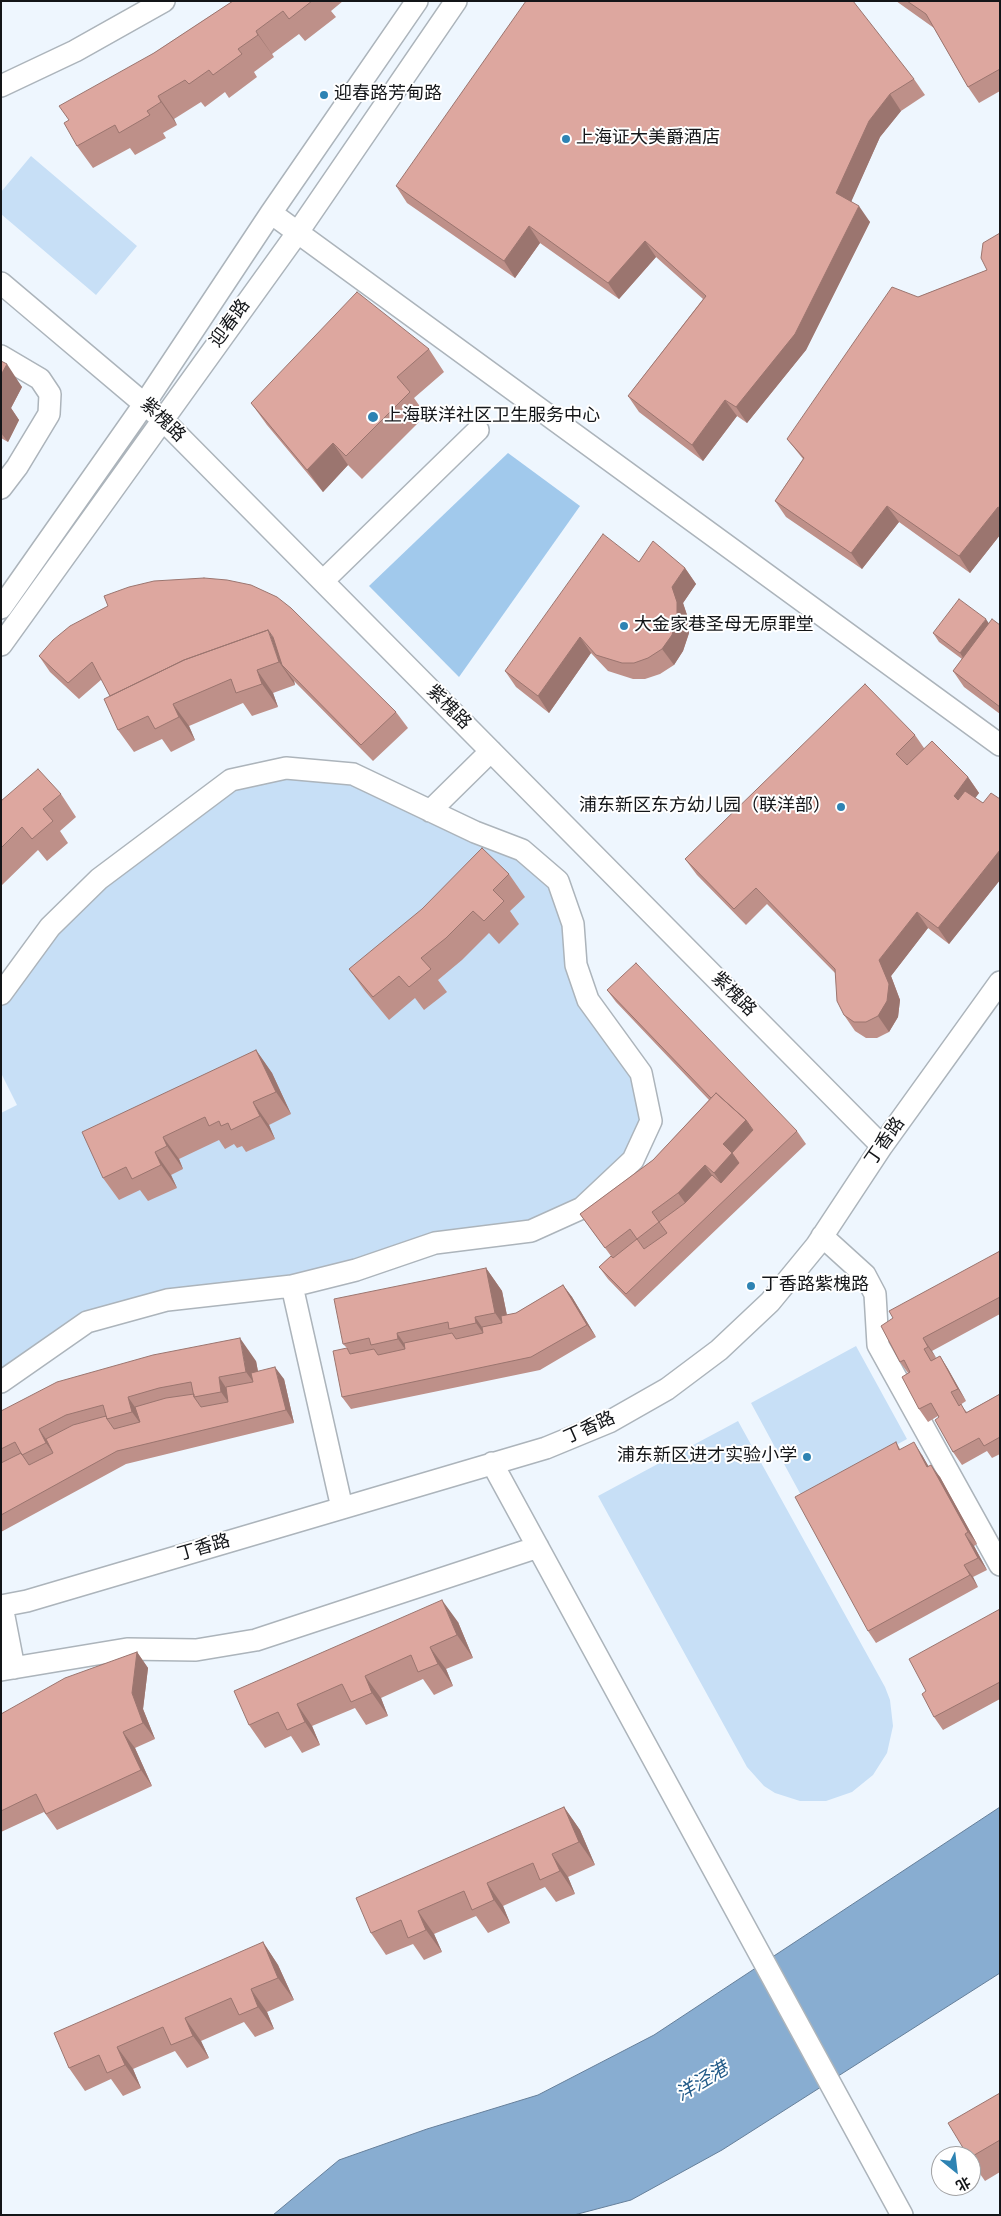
<!DOCTYPE html>
<html>
<head>
<meta charset="utf-8">
<style>
  body { margin:0 }
  #map { position:relative; width:1001px; height:2216px; overflow:hidden; background:#eef6fe; font-family:"Source Sans 3","Noto Sans SC",sans-serif }
  canvas { display:block }
  .frame { position:absolute; inset:0; border:2px solid #131518; pointer-events:none }
  .north { position:absolute; left:931px; top:2146px; width:50px; height:50px; box-sizing:border-box; background:#fff; border:1px solid #a1a1a3; border-radius:50%; rotate:151deg; font-size:14px; font-weight:700; line-height:20px; text-align:center; color:#131518 }
  .north::after { content:''; display:block; margin:auto; width:18px; height:22px; background:#2e83b3; clip-path:polygon(50% 0,100% 100%,50% 72%,0 100%) }
</style>
</head>
<body>
<div id="map">
<canvas width="1001" height="2216"></canvas>
<div class="frame"></div>
<div class="north">北</div>
</div>
<script>
const ctx = document.querySelector('canvas').getContext('2d');
ctx.lineJoin = 'round';
function fill(path, color) {
  ctx.fillStyle = color;
  ctx.fill(path, 'evenodd');
}
function shape(rows) {
  const path = new Path2D();
  for (const r of rows) {
    path.moveTo(r[0], r[1]);
    for (let i = 2; i < r.length; i += 2) path.lineTo(r[i], r[i + 1]);
  }
  return path;
}
function trace(path, color, width, dash) {
  ctx.strokeStyle = color;
  ctx.lineWidth = width;
  ctx.lineCap = dash ? 'butt' : 'round';
  ctx.setLineDash(dash || []);
  ctx.stroke(path);
}
function write(font, color, halo, rows, align = 'center') {
  ctx.font = font + ' "Source Sans 3","Noto Sans SC",sans-serif';
  ctx.lineWidth = 4;
  ctx.setLineDash([]);
  ctx.textBaseline = 'middle';
  ctx.strokeStyle = halo;
  ctx.fillStyle = color;
  for (const [text, x, y, turn = 0] of rows) {
    ctx.save();
    ctx.translate(x, y);
    ctx.rotate((+turn || 0) * Math.PI / 180);
    ctx.textAlign = isNaN(turn) ? turn : align;
    if (halo) ctx.strokeText(text, 0, 0);
    ctx.fillText(text, 0, 0);
    ctx.restore();
  }
}
const green = shape([
  [31,156,137,246,96,295,1,214,1,192],
  [353,774,475,832,558,881,576,965,641,1073,651,1121,633,1160,531,1231,87,1322,1,1382,1,1113,17,1105,1,1073,1,994,50,927,231,780],
  [856,1346,907,1439,802,1497,751,1403],
  [738,1421,885,1687,890,1700,893,1726,887,1753,873,1775,852,1792,826,1801,800,1801,775,1793,764,1786,747,1767,598,1496]
]);
const forest = shape([
  [508,453,580,506,459,677,369,586]
]);
const water = shape([
  [1000,1807,1000,1973,722,2150,631,2200,574,2215,273,2215,339,2160,427,2129,538,2095,654,2035,1000,1807]
]);
const minor = shape([
  [1,86,75,51,164,1],
  [271,213,1000,745],
  [1,283,162,419,882,1146],
  [1,356,40,379,50,394,49,414,17,467,1,488],
  [323,581,478,430],
  [1,608,145,403,271,213,417,1],
  [1,645,298,232,456,1],
  [430,811,491,751],
  [1,994,50,927,99,879,231,780,286,768,353,774,475,832,522,850,558,881,573,924,576,965,588,1000,641,1073,651,1121,633,1160,582,1208,531,1231,435,1243,356,1270,292,1286,167,1300,87,1322,1,1382],
  [822,1236,865,1275,875,1294,878,1345,1000,1565],
  [292,1286,342,1508],
  [492,1463,902,2215],
  [1,1606,27,1601,546,1448,609,1422,667,1389,719,1350,770,1302,816,1246,882,1146,1000,982],
  [2,1606,14,1668],
  [1,1670,127,1649,196,1650,256,1640,538,1547]
]);
const wall = shape([
  [233,1,343,1,331,11,336,17,305,41,299,34,272,54,274,57,254,72,257,77,229,98,225,92,205,107,201,102,174,119,177,125,163,133,166,138,135,155,130,148,93,168,77,146,69,120,154,53],
  [896,1,1000,1,1000,91,979,103,968,87,934,28],
  [914,79,925,95,901,111,880,137,851,201,870,222,806,350,747,423,737,416,703,461,639,412,628,396,703,299,656,257,619,299,540,243,515,278,407,203,396,186],
  [1000,233,1000,535,970,573,899,522,862,569,786,517,775,501,803,459,787,439,918,297,987,270],
  [429,349,444,372,414,398,426,415,362,479,348,465,323,492,267,425,251,403],
  [1,361,22,387,11,408,19,420,8,442,1,438],
  [639,562,685,568,696,584,683,603,688,618,689,633,683,651,674,665,660,674,645,679,633,679,608,671,591,653,549,713,516,687,505,671],
  [129,587,396,712,408,728,373,761,294,681,295,685,273,693,278,707,252,716,243,703,189,726,195,740,171,752,162,739,134,752,118,730,110,696,102,679,79,699,50,672,39,656,108,606],
  [989,624,1000,625,1000,714,964,687,953,671,962,659,939,642,933,633],
  [915,735,924,748,968,777,979,793,975,798,983,803,1000,799,1000,880,949,944,928,928,891,976,900,1000,898,1017,889,1032,877,1038,866,1038,855,1031,844,1015,836,974,767,904,746,925,697,875,685,859],
  [61,794,76,817,60,831,68,843,47,861,38,850,1,886,1,801],
  [509,874,525,897,510,911,519,924,499,944,489,933,462,960,438,980,447,992,424,1010,415,998,389,1020,365,991,349,969],
  [607,990,797,1131,806,1144,635,1307,608,1279,599,1267,611,1256,580,1214,653,1160,709,1100,616,1002],
  [256,1050,272,1073,291,1114,269,1125,275,1139,246,1152,242,1146,237,1148,234,1144,225,1149,219,1140,179,1159,183,1169,171,1175,177,1188,148,1201,140,1190,119,1200,103,1178],
  [1000,1251,1000,1314,932,1351,936,1358,940,1356,948,1369,966,1401,960,1405,967,1412,1000,1394,1000,1454,992,1458,987,1451,962,1465,953,1452,938,1416,928,1422,919,1409,908,1373,900,1362,893,1318],
  [486,1268,502,1291,507,1315,516,1313,563,1285,572,1297,596,1337,540,1370,351,1409,342,1397,347,1348,343,1344],
  [256,1361,258,1371,284,1379,294,1423,126,1464,1,1532,1,1411],
  [896,1442,900,1449,922,1455,928,1466,940,1477,977,1544,974,1546,987,1570,973,1577,978,1587,876,1643,868,1631],
  [1000,1609,1000,1699,943,1730,934,1717,926,1691],
  [458,1622,473,1658,446,1669,453,1686,434,1695,423,1679,381,1698,388,1716,366,1725,355,1708,312,1726,320,1745,302,1753,291,1736,265,1748,249,1725],
  [137,1652,148,1668,143,1709,155,1739,135,1748,152,1786,57,1830,44,1812,1,1832,1,1714],
  [564,1807,580,1830,595,1865,568,1877,575,1894,556,1902,545,1887,503,1906,510,1923,488,1933,476,1916,434,1934,442,1952,424,1960,413,1944,386,1955,371,1933],
  [263,1942,278,1965,294,2000,267,2012,274,2029,255,2037,244,2022,201,2041,209,2058,187,2068,175,2051,133,2069,141,2088,123,2096,111,2079,85,2091,69,2068],
  [1000,2093,1000,2172,985,2181,971,2161,971,2156]
]);
const shadedWall = shape([
  [256,31,272,54,274,57,258,35],
  [890,94,901,111,880,137,848,209,836,193,869,121],
  [158,96,174,119,177,125,161,102],
  [859,206,870,222,806,350,747,423,736,407],
  [529,226,540,243,515,278,504,261],
  [645,241,656,257,619,299,608,283],
  [7,364,22,387,11,408,19,420,8,442,1,433,1,375],
  [725,400,737,416,703,461,692,445],
  [333,443,348,465,323,492,307,470],
  [887,506,899,522,862,569,851,553],
  [998,507,1000,510,1000,535,970,573,959,556],
  [685,568,696,584,683,603,688,618,689,633,683,651,674,665,662,649,672,587],
  [986,619,992,628,966,662,960,653],
  [268,630,284,653,282,665,294,681,295,685,279,662],
  [580,637,591,653,549,713,538,696],
  [257,670,273,693,278,707,262,684],
  [173,704,189,726,195,740,179,717],
  [968,777,979,793,965,812,954,796],
  [1000,850,1000,880,949,944,938,928],
  [917,912,928,928,891,976,900,1000,898,1017,889,1032,878,1016,879,960],
  [256,1050,272,1073,291,1114,276,1092],
  [253,1102,269,1125,275,1139,260,1116],
  [746,1120,761,1143,729,1195,714,1173,723,1144],
  [163,1137,179,1159,183,1169,167,1146],
  [155,1152,171,1175,177,1188,161,1165],
  [705,1165,720,1187,694,1215,678,1193],
  [486,1268,502,1291,511,1336,495,1313],
  [563,1285,572,1297,596,1337,587,1325],
  [475,1317,491,1340,492,1346,476,1323],
  [397,1333,412,1355,414,1362,398,1339],
  [240,1338,256,1361,262,1394,246,1372],
  [923,1338,932,1351,937,1359,928,1347],
  [940,1356,948,1369,966,1401,958,1389],
  [275,1367,284,1379,294,1423,286,1410],
  [219,1377,234,1400,237,1414,221,1392],
  [128,1397,144,1420,148,1434,132,1412],
  [39,1429,55,1452,62,1465,46,1443],
  [914,1442,922,1455,936,1479,927,1467],
  [931,1465,940,1477,977,1544,968,1532],
  [965,1534,974,1546,987,1570,978,1558],
  [964,1565,973,1577,978,1587,970,1575],
  [442,1600,458,1622,473,1658,457,1635],
  [430,1647,446,1669,453,1686,438,1664],
  [137,1652,148,1668,143,1709,155,1739,143,1723,132,1693],
  [365,1676,381,1698,388,1716,372,1693],
  [297,1704,312,1726,320,1745,305,1722],
  [123,1732,135,1748,152,1786,141,1770],
  [564,1807,580,1830,595,1865,579,1842],
  [552,1854,568,1877,575,1894,560,1871],
  [487,1883,503,1906,510,1923,494,1900],
  [418,1911,434,1934,442,1952,426,1930],
  [263,1942,278,1965,294,2000,278,1978],
  [251,1989,267,2012,274,2029,258,2007],
  [185,2018,201,2041,209,2058,193,2036],
  [117,2047,133,2069,141,2088,125,2065]
]);
const building = shape([
  [233,1,312,1,289,19,283,11,256,31,258,35,238,49,242,54,213,75,209,70,189,84,185,80,158,96,161,102,147,111,150,115,119,133,115,125,77,146,64,123,69,120,59,106,154,53,233,1],
  [526,1,853,1,914,79,890,94,869,121,836,193,859,206,795,334,736,407,725,400,692,445,628,396,706,296,645,241,608,283,529,226,504,261,396,186,526,1],
  [907,1,1000,1,1000,69,968,87,926,14,907,1],
  [1000,233,1000,508,998,507,959,556,887,506,851,553,775,501,804,458,787,439,892,287,918,297,987,270,981,258,983,243,1000,233],
  [357,292,429,349,397,377,410,392,346,456,333,443,307,470,251,403,357,292],
  [1,361,7,364,1,375,1,361],
  [603,534,639,562,653,541,685,568,672,587,677,602,677,617,672,635,662,649,648,658,634,663,622,663,596,655,580,637,538,696,505,671,603,534],
  [204,578,227,580,251,585,277,597,291,608,396,712,361,745,282,665,273,637,268,630,184,660,110,696,92,662,68,683,39,656,53,640,70,626,108,606,104,596,129,587,154,581,204,578],
  [959,599,986,619,960,653,933,633,959,599],
  [992,619,1000,625,1000,707,953,671,992,619],
  [268,630,279,662,257,670,262,684,236,693,231,679,173,704,179,717,155,729,148,716,118,730,104,699,184,660,268,630],
  [865,684,915,735,896,754,907,765,932,741,968,777,954,796,958,800,965,791,983,803,991,793,1000,799,1000,850,938,928,917,912,879,960,889,984,887,1001,878,1016,866,1022,854,1022,844,1015,837,1001,835,969,756,888,734,909,685,859,865,684],
  [38,769,61,794,43,809,53,821,32,839,22,827,1,848,1,801,38,769],
  [482,848,509,874,493,890,504,901,484,921,473,911,446,938,421,958,431,969,409,987,399,976,373,997,349,969,422,909,482,848],
  [636,963,797,1131,626,1294,599,1267,611,1256,613,1258,637,1239,644,1249,667,1233,659,1222,685,1203,712,1175,721,1183,739,1163,732,1153,753,1130,746,1120,716,1093,711,1098,607,990,636,963],
  [256,1050,276,1092,253,1102,260,1116,231,1130,228,1123,221,1126,219,1121,209,1126,205,1117,163,1137,167,1146,155,1152,161,1165,132,1179,126,1167,103,1178,82,1132,256,1050],
  [716,1093,746,1120,723,1144,732,1153,714,1173,705,1165,678,1193,652,1212,659,1222,637,1239,630,1229,605,1248,580,1214,653,1160,716,1093],
  [1000,1251,1000,1297,923,1338,928,1347,924,1349,931,1361,940,1356,958,1389,951,1392,959,1406,961,1404,966,1413,1000,1394,1000,1437,984,1446,979,1438,953,1452,935,1420,939,1417,931,1403,919,1409,902,1377,910,1372,904,1360,900,1362,881,1326,893,1318,889,1311,1000,1251],
  [486,1268,495,1313,475,1317,476,1323,449,1329,448,1322,397,1333,398,1339,371,1345,369,1338,343,1344,334,1299,486,1268],
  [563,1285,587,1325,531,1357,342,1397,333,1351,347,1348,350,1354,374,1349,378,1355,405,1349,404,1343,452,1333,456,1339,483,1333,482,1327,502,1323,501,1316,516,1313,563,1285],
  [240,1338,246,1372,219,1377,221,1392,194,1397,191,1382,159,1388,128,1397,132,1412,107,1419,103,1405,66,1415,39,1429,46,1443,22,1455,15,1442,1,1449,1,1411,57,1382,153,1355,240,1338],
  [275,1367,286,1410,117,1451,1,1515,1,1463,21,1453,29,1465,53,1453,46,1439,73,1425,106,1416,107,1419,114,1429,140,1422,135,1407,166,1398,194,1394,194,1397,201,1407,228,1402,226,1387,253,1382,251,1373,275,1367],
  [896,1442,899,1450,914,1442,927,1467,931,1465,968,1532,965,1534,978,1558,964,1565,970,1575,868,1631,795,1497,896,1442],
  [442,1600,457,1635,430,1647,438,1664,418,1672,411,1655,365,1676,372,1693,351,1702,342,1684,297,1704,305,1722,287,1730,278,1712,249,1725,234,1691,442,1600],
  [1000,1609,1000,1682,934,1717,922,1694,926,1691,909,1659,1000,1609],
  [137,1652,132,1693,143,1723,123,1732,141,1770,46,1814,36,1794,1,1811,1,1714,65,1678,137,1652],
  [564,1807,579,1842,552,1854,560,1871,540,1880,533,1863,487,1883,494,1900,472,1910,464,1891,418,1911,426,1930,408,1938,401,1920,371,1933,356,1898,564,1807],
  [263,1942,278,1978,251,1989,258,2007,239,2015,231,1998,185,2018,193,2036,171,2045,163,2027,117,2047,125,2065,107,2073,99,2055,69,2068,54,2033,263,1942],
  [1000,2093,1000,2140,971,2157,971,2156,968,2156,948,2123,1000,2093]
]);
const markers = [
  [324,95,5,"#2e83b3"],
  [566,139,5,"#2e83b3"],
  [373,417,6,"#2e83b3"],
  [624,626,5,"#2e83b3"],
  [841,807,5,"#2e83b3"],
  [751,1286,5,"#2e83b3"],
  [807,1457,5,"#2e83b3"]
];
const poiNames = [
  ["迎春路芳甸路",334,95],
  ["上海证大美爵酒店",576,139],
  ["上海联洋社区卫生服务中心",384,417],
  ["大金家巷圣母无原罪堂",634,626],
  ["浦东新区东方幼儿园（联洋部）",831,807,"right"],
  ["丁香路紫槐路",761,1286],
  ["浦东新区进才实验小学",797,1457,"right"]
];
const streetNames = [
  ["迎春路",231,324,-54],
  ["紫槐路",162,421,44],
  ["紫槐路",448,708,45],
  ["紫槐路",733,995,45],
  ["丁香路",886,1142,-55],
  ["丁香路",590,1429,-24],
  ["丁香路",204,1549,-16]
];
const waterNames = [
  ["洋泾港",703,2083,-31]
];
fill(green, '#c7dff6');
fill(forest, '#a1c9ec');
fill(water, '#88add1');
trace(water, '#657f9a', 1);
trace(minor, '#acb4bb', 24);
trace(minor, '#fff', 21);
fill(wall, '#be9089');
fill(shadedWall, '#9b756f');
fill(building, '#dda79f');
trace(building, '#9b756f', 1);
for (const [x, y, r, color] of markers) {
  const dot = new Path2D();
  dot.arc(x, y, r, 0, 2 * Math.PI);
  ctx.fillStyle = color;
  ctx.fill(dot);
  trace(dot, '#fff', 2);
}
write('18px', '#131518', '#fff', poiNames, 'left');
write('18px', '#131518', '#fff', streetNames);
write('italic 19px', '#225b89', '#fff', waterNames);
</script>
</body>
</html>
